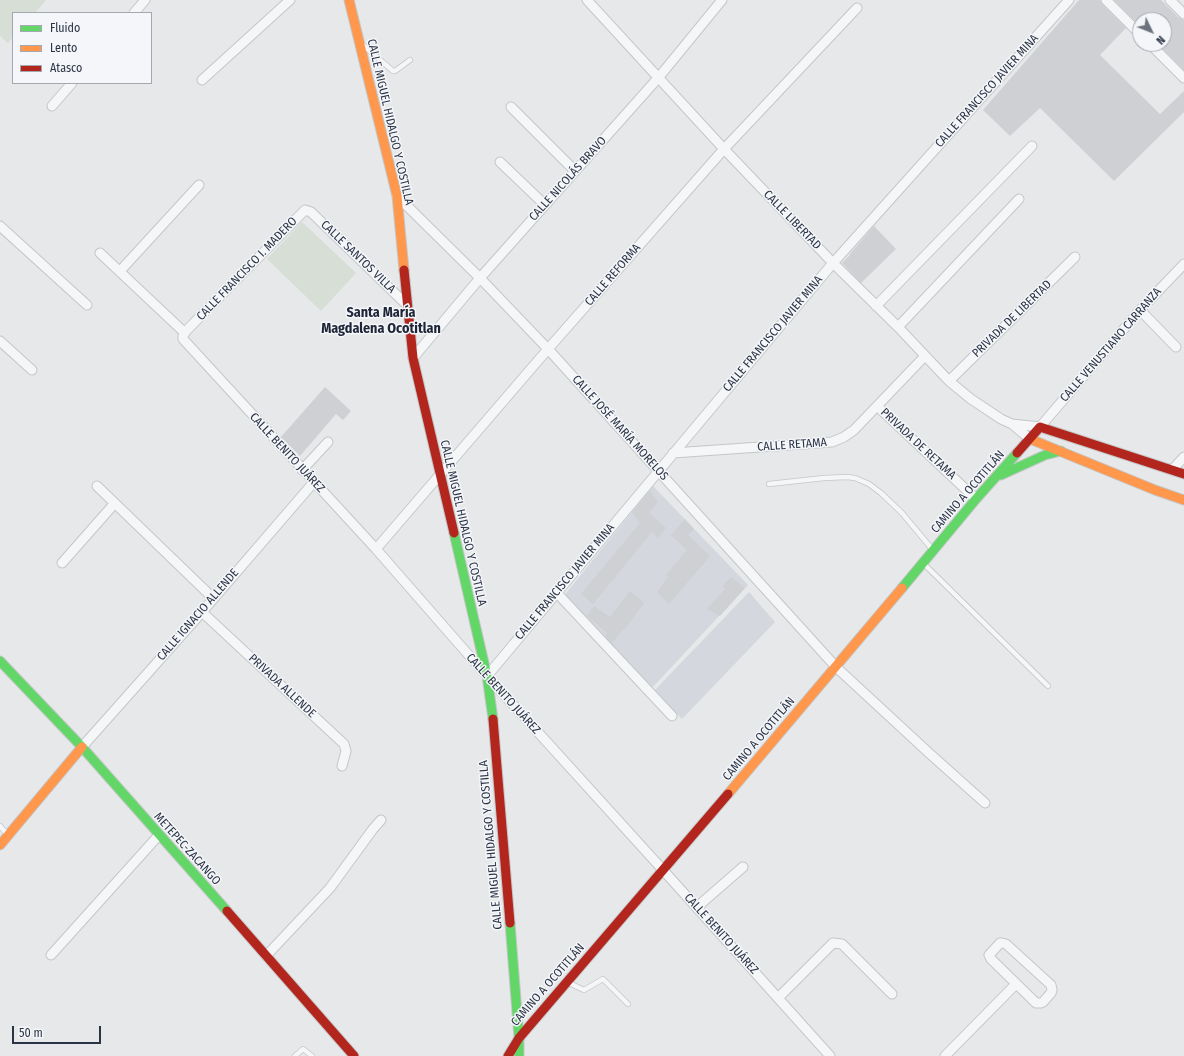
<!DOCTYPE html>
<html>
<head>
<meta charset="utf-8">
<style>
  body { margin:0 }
  #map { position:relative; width:1184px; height:1056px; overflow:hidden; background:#e6e8ea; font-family:"Fira Sans Condensed",sans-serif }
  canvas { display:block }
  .legend { position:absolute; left:12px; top:12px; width:140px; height:72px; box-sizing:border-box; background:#f4f6f9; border:1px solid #a4a8b1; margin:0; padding:5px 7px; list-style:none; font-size:12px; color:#2b3445 }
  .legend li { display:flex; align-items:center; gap:8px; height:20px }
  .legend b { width:20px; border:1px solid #a4a8b1 }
  .north { position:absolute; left:1132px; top:12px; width:40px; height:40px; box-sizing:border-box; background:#f4f6f9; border:1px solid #a4a8b1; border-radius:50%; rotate:133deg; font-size:11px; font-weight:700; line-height:16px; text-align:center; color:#2b3445 }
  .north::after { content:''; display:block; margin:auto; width:14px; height:18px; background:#6c737f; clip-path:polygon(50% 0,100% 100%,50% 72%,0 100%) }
  .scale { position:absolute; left:12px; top:1026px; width:89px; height:18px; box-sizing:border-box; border:2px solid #2b3445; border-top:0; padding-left:5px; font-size:12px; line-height:14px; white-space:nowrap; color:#2b3445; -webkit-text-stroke:3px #f4f6f9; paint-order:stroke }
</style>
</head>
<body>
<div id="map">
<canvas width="1184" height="1056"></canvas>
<ul class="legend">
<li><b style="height:5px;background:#63d668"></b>Fluido</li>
<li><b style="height:5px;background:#ff974d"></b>Lento</li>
<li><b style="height:5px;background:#b3261e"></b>Atasco</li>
</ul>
<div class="north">N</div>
<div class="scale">50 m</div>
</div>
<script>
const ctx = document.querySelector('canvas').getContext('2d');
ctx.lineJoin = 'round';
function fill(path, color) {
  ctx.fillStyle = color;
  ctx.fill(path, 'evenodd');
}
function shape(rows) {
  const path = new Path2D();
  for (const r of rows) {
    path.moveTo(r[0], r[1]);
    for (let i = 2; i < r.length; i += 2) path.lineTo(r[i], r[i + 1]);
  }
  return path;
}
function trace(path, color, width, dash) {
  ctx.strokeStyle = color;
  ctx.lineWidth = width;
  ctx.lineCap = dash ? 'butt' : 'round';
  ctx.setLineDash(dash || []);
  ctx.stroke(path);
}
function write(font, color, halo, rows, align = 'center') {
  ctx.font = font + ' "Fira Sans Condensed",sans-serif';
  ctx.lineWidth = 3;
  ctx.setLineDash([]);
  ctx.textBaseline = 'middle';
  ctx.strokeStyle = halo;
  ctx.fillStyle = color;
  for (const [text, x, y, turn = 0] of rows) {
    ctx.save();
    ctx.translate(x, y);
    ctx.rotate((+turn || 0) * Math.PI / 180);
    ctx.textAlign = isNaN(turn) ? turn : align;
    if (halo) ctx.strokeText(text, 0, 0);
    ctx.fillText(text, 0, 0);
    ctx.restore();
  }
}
const built = shape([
  [653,486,748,585,652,688,563,597],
  [749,592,775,622,682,719,654,691]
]);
const green = shape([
  [0,0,46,0,35,13,13,13,13,37,8,43,0,36],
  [302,222,356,273,321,311,267,259]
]);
const building = shape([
  [1079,0,1100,0,1102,4,1126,28,1100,55,1160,114,1184,91,1184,112,1114,181,1040,108,1010,136,983,110],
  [1114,0,1161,0,1178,17,1184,20,1184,70,1158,44,1164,44,1164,20,1140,20,1140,26],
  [874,226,896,249,861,283,842,263,850,255,849,255],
  [325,387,351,411,343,420,336,414,300,456,281,437],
  [650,491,658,502,649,513,666,528,658,538,652,532,593,604,581,594,640,523,632,512],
  [685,519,694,529,688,535,710,556,669,604,657,592,668,577,666,575,687,550,671,535],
  [731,577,745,588,720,616,707,609,725,589,722,586],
  [630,591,644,603,624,630,623,629,612,643,605,636,607,633,587,616,594,606,610,617]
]);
const lane = shape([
  [364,46,393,71,395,71,410,60],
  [769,484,824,478,847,477,855,478,869,484,881,493,902,513,932,549],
  [924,564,1048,686],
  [0,826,7,834],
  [569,983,584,990,603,979,628,1004],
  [295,1056,303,1049,312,1056]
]);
const street = shape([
  [587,0,724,149,833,263,898,327,949,381,971,399,1001,419,1012,424,1030,439],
  [1106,0,1140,34],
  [1170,0,1184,14],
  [134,13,145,0],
  [1150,44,1184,78],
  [202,80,290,0],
  [52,106,72,83],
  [511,107,575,171],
  [500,162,545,205],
  [397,196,480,278,548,349,836,667,929,753,985,803],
  [0,226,87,305],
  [100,253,185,333],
  [120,271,199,185],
  [407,305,311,212,305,210,186,331,183,336,183,339,376,549,487,676,663,870,830,1056],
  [876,306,1032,146],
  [1140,310,1176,347],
  [898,327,1019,199],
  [0,341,32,370],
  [413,358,480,278,659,77,722,0],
  [949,381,1075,257],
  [877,406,976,499],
  [1012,424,1040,427,1140,310,1184,264],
  [673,453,832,442,844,437,854,430,925,356],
  [302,470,328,442],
  [1172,470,1184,457],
  [97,486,213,598],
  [376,549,548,349,724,149,857,8],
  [62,563,115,503],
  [556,592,672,716],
  [202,612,344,744,346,751,342,766],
  [487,676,833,263,1069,0],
  [82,747,202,612,314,482],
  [697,907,743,867],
  [1000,943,1002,943,1006,944,1051,985,1052,990,1051,993,1043,1002,1041,1003,1036,1003,991,959,989,955,990,954,1000,943],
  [51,955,159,835],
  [266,956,330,888,373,829,381,820],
  [778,998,833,943,842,944,892,994],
  [945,1056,1016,984]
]);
const fast = shape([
  [1001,475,1045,455,1061,451],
  [454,533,487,676,493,719],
  [902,588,976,499,1017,453],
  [0,661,82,747,227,911],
  [510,923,519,1038,519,1056]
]);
const slow = shape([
  [349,0,397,196,404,270],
  [1030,439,1155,490,1184,500],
  [728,794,902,588],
  [0,845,82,747]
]);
const jam = shape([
  [404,270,413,358,454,533],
  [1017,453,1040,427,1184,474],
  [493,719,510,923],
  [227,911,354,1056],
  [508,1056,519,1038,728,794]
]);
const streetNames = [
  ["CALLE FRANCISCO JAVIER MINA",987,91,-48],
  ["CALLE MIGUEL HIDALGO Y COSTILLA",390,122,77],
  ["CALLE NICOLÁS BRAVO",568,179,-48],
  ["CALLE LIBERTAD",792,220,46],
  ["CALLE SANTOS VILLA",358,257,44],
  ["CALLE FRANCISCO I. MADERO",247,269,-46],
  ["CALLE REFORMA",613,275,-49],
  ["PRIVADA DE LIBERTAD",1012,319,-44],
  ["CALLE FRANCISCO JAVIER MINA",773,334,-50],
  ["CALLE VENUSTIANO CARRANZA",1111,345,-49],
  ["CALLE JOSÉ MARÍA MORELOS",620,428,48],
  ["PRIVADA DE RETAMA",918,444,43],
  ["CALLE RETAMA",792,445,-4],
  ["CALLE BENITO JUÁREZ",287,453,47],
  ["CAMINO A OCOTITLÁN",968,492,-49],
  ["CALLE MIGUEL HIDALGO Y COSTILLA",463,523,77],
  ["CALLE FRANCISCO JAVIER MINA",565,582,-50],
  ["CALLE IGNACIO ALLENDE",198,615,-49],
  ["PRIVADA ALLENDE",282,686,43],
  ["CALLE BENITO JUÁREZ",503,694,48],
  ["CAMINO A OCOTITLÁN",759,739,-50],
  ["CALLE MIGUEL HIDALGO Y COSTILLA",491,845,-95],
  ["METEPEC-ZACANGO",187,849,48],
  ["CALLE BENITO JUÁREZ",721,934,48],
  ["CAMINO A OCOTITLÁN",548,985,-49]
];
const quarterNames = [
  ["Santa María",381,313],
  ["Magdalena Ocotitlan",381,329]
];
fill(built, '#d4d7dd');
fill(green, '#d6ded6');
fill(building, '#ced0d3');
trace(lane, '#c4c6c8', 6);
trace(street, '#c4c6c8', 11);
trace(fast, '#c4c6c8', 11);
trace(slow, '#c4c6c8', 11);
trace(jam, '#c4c6c8', 11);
trace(lane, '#f5f6f7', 4.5);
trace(street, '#f5f6f7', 9);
trace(fast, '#63d668', 9);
trace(slow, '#ff974d', 9);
trace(jam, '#b3261e', 9);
write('12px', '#2b3445', '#f4f6f9', streetNames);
write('bold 14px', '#1d2536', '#f4f6f9', quarterNames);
</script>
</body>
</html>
